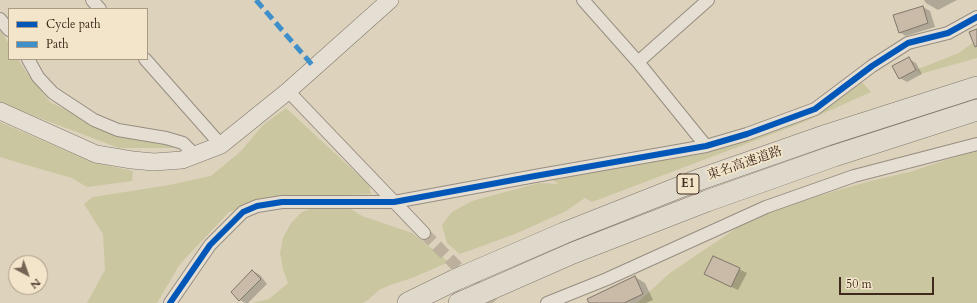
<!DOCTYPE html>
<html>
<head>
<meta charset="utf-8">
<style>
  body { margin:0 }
  #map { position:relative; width:977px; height:303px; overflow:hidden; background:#ddd2bc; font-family:Cardo,serif }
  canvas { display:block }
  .legend { position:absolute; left:8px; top:8px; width:140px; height:52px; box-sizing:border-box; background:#f2e5ca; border:1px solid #aa9a85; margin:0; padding:5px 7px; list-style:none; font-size:12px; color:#3f291d }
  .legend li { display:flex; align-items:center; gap:8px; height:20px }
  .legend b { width:20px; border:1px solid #aa9a85 }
  .north { position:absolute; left:8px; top:255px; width:40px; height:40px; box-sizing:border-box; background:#f2e5ca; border:1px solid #aa9a85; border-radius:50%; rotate:139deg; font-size:11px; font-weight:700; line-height:16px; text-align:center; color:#3f291d }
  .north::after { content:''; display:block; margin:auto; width:14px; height:18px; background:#766455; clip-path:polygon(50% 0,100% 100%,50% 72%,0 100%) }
  .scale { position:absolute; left:839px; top:277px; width:95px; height:18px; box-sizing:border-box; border:2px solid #3f291d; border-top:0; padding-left:5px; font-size:12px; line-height:14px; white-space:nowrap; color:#3f291d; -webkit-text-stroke:3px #f2e5ca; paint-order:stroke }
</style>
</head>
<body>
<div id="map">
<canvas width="977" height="303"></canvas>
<ul class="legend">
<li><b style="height:5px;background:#0057b8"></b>Cycle path</li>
<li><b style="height:5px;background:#3f8fca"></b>Path</li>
</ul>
<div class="north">N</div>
<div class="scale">50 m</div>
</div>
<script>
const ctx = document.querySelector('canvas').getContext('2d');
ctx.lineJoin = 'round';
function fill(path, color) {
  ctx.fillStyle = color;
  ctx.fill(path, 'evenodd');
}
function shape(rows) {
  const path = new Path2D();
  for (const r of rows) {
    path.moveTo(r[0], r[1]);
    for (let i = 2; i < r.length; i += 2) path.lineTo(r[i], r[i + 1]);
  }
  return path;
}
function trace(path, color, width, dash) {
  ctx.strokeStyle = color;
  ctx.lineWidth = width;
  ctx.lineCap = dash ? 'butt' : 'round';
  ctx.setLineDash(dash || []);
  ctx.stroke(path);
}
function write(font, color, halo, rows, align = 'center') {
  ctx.font = font + ' Cardo,"Noto Serif JP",serif';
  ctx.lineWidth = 3.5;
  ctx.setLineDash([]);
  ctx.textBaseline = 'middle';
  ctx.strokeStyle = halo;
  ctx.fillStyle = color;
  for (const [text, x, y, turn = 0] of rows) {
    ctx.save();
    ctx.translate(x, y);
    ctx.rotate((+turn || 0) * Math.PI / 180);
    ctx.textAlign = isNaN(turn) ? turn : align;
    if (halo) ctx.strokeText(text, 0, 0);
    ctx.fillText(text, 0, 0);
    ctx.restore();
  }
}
const green = shape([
  [0,30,9,44,9,59,18,59,26,72,50,102,112,133,163,143,175,148,119,148,0,103],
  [977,37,977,58,920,74,916,70,959,53,975,41],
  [861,81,871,92,804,122,592,202,585,198,564,212,515,234,460,254,447,243,442,225,452,212,472,201,539,183,558,184,550,178,649,159,698,155,764,134],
  [286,108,369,185,371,194,281,197,229,212,180,264,157,303,87,303,105,270,103,234,84,204,93,197,169,185,211,176,240,152,263,125],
  [0,122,92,162,133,171,132,181,87,187,72,178,23,164,0,157],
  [977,150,977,303,637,303,670,273,759,213,870,181,909,172],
  [317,206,349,208,362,216,412,233,449,262,412,278,390,285,379,290,368,300,362,303,252,303,269,299,288,283,283,269,280,253,283,238,291,223,302,212]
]);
const shadow = shape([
  [924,0,957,0,938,10,926,3],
  [923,7,930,11,935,27,906,36,899,32],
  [909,59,916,63,922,74,907,82,900,78],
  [714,257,747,273,738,290,712,278],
  [253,271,260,275,267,284,248,303,245,303,240,300],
  [635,277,645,283,653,300,646,303,590,303]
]);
const building = shape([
  [923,6,928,23,899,33,893,15,923,6],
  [977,29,977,46,975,47,969,32,977,29],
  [909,57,916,70,899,79,892,66,909,57],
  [713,256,740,268,731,287,704,274,713,256],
  [252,270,261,279,239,301,231,292,252,270],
  [635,276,643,294,624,303,589,303,587,299,635,276]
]);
const streetTunnel = shape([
  [424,233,493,303]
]);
const street = shape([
  [92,0,100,9],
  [583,0,638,62,706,146],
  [0,19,9,30],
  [28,59,38,77,53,93,94,120,118,130,166,138,183,143,195,155],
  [145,59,221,145],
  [638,62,708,0],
  [288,91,424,233],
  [170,303,210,245,243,212,257,206,282,202,394,202,535,176,706,146,747,134,815,109,872,66,908,43,948,33,977,17],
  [547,303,607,279,766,207,854,176,977,144]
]);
const secondary = shape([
  [0,111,96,154,132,160,154,162,182,160,221,145,288,91,390,0]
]);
const highway = shape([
  [408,303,455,280,564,233,698,180,827,135,977,87],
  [459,303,573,253,707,201,834,156,977,110]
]);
const quiet = shape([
  [256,0,314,67]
]);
const cycleway = shape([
  [170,303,210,245,243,212,257,206,282,202,394,202,535,176,706,146,747,134,815,109,872,66,908,43,948,33,977,17]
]);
const shields = [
  [688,184,22]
];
const shieldNames = [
  ["E1",688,184]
];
const streetNames = [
  ["東名高速道路",745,164,-19]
];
fill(green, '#cac69f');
fill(shadow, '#0003');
fill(building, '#cabaa8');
trace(building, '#80776b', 1);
trace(streetTunnel, '#bdb09c', 12, [12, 6]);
trace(street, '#978d80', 14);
trace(secondary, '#80776b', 18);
trace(highway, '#80776b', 22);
trace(street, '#e4ded3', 12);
trace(secondary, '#e4ded3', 17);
trace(highway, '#dfd9cc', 21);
trace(quiet, '#3f8fca', 5, [10, 5]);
trace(cycleway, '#0057b8', 6);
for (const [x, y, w] of shields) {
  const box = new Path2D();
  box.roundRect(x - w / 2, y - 10, w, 20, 3);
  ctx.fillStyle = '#f2e5ca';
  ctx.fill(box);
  trace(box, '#3f291d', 1);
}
write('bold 12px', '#3f291d', null, shieldNames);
write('13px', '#3f291d', '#f2e5ca', streetNames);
</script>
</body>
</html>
